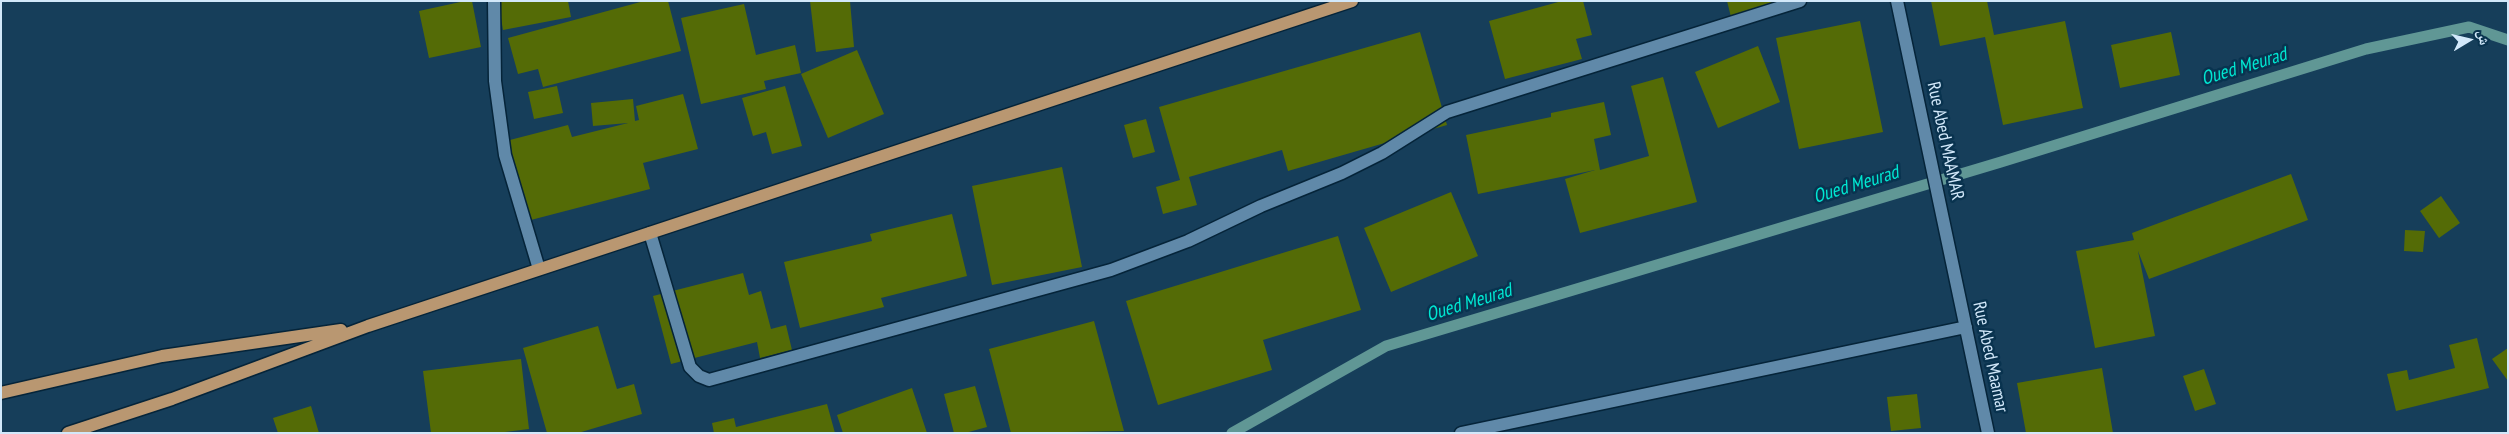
<!DOCTYPE html>
<html>
<head>
<meta charset="utf-8">
<style>
  body { margin:0 }
  #map { position:relative; width:2509px; height:434px; overflow:hidden; background:#163e5a; font-family:"PT Sans Narrow","Noto Naskh Arabic",sans-serif }
  canvas { display:block }
  .frame { position:absolute; inset:0; border:2px solid #d2e8fa; pointer-events:none }
  .north { position:absolute; left:2444px; top:15px; width:50px; height:50px; -webkit-text-stroke:4px #09334f; paint-order:stroke; rotate:81deg; font-size:14px; font-weight:700; line-height:20px; text-align:center; color:#d2e8fa }
  .north::after { content:''; display:block; margin:auto; width:18px; height:22px; background:#d2e8fa; clip-path:polygon(50% 0,100% 100%,50% 72%,0 100%) }
</style>
</head>
<body>
<div id="map">
<canvas width="2509" height="434"></canvas>
<div class="frame"></div>
<div class="north">ش</div>
</div>
<script>
const ctx = document.querySelector('canvas').getContext('2d');
ctx.lineJoin = 'round';
function shape(rows) {
  const path = new Path2D();
  for (const r of rows) {
    path.moveTo(r[0], r[1]);
    for (let i = 2; i < r.length; i += 2) path.lineTo(r[i], r[i + 1]);
  }
  return path;
}
function trace(path, color, width, dash) {
  ctx.strokeStyle = color;
  ctx.lineWidth = width;
  ctx.lineCap = dash ? 'butt' : 'round';
  ctx.setLineDash(dash || []);
  ctx.stroke(path);
}
function fill(path, color) {
  ctx.fillStyle = color;
  ctx.fill(path, 'evenodd');
}
function write(font, color, halo, rows, align = 'center') {
  ctx.font = font + ' "PT Sans Narrow",sans-serif';
  ctx.lineWidth = 5;
  ctx.setLineDash([]);
  ctx.textBaseline = 'middle';
  ctx.strokeStyle = halo;
  ctx.fillStyle = color;
  for (const [text, x, y, turn = 0] of rows) {
    ctx.save();
    ctx.translate(x, y);
    ctx.rotate((+turn || 0) * Math.PI / 180);
    ctx.textAlign = isNaN(turn) ? turn : align;
    if (halo) ctx.strokeText(text, 0, 0);
    ctx.fillText(text, 0, 0);
    ctx.restore();
  }
}
const stream = shape([
  [1232,433,1386,346,2001,162,2366,49,2469,27,2508,40]
]);
const building = shape([
  [465,1,472,1,481,47,429,58,419,11],
  [498,1,568,1,571,17,503,30],
  [644,1,668,1,681,51,543,87,538,69,518,74,508,38],
  [810,1,850,1,854,47,816,52],
  [1562,1,1583,1,1592,35,1576,39,1582,59,1505,79,1489,21],
  [1727,1,1803,1,1732,21],
  [1931,1,1987,1,1994,35,2065,21,2083,108,2003,125,1985,37,1940,46],
  [744,4,756,55,795,45,801,73,764,81,766,89,701,104,681,18],
  [1860,21,1883,132,1799,149,1776,38],
  [1420,32,1447,125,1288,171,1282,150,1189,177,1197,205,1163,214,1156,187,1180,180,1159,107],
  [2171,32,2180,75,2120,88,2111,45],
  [1758,46,1780,102,1718,128,1695,72],
  [857,50,884,114,828,138,801,74],
  [1663,77,1697,202,1580,233,1565,179,1595,170,1478,194,1466,135,1551,117,1551,113,1604,102,1611,135,1594,139,1600,170,1649,156,1631,86],
  [557,86,563,113,534,119,528,92],
  [785,86,802,146,772,154,766,132,753,136,742,98],
  [683,94,698,149,643,163,650,189,527,221,506,141,568,125,572,137,628,123,593,126,591,103,633,99,635,121,639,120,636,106],
  [1146,119,1155,152,1133,158,1124,125],
  [1062,167,1082,267,992,285,972,186],
  [2291,174,2308,220,2149,279,2138,251,2155,336,2095,348,2076,251,2134,240,2132,233],
  [1451,192,1478,256,1391,292,1364,228],
  [2441,196,2460,223,2439,238,2420,211],
  [952,214,967,276,881,298,884,307,800,328,784,262,872,241,870,234],
  [2405,230,2425,231,2423,252,2404,251],
  [1338,236,1361,310,1263,340,1272,370,1158,405,1126,301],
  [743,273,749,295,761,291,771,329,786,325,792,350,760,358,757,342,671,364,653,296],
  [1094,321,1124,431,1011,433,989,349],
  [598,326,617,389,634,384,642,414,578,433,547,433,523,348],
  [2477,338,2489,388,2396,411,2387,374,2407,370,2409,380,2455,368,2449,345],
  [2508,348,2508,381,2492,359],
  [521,359,529,429,497,433,431,433,423,371],
  [2102,368,2113,433,2026,433,2017,383],
  [2204,369,2216,404,2195,411,2183,376],
  [975,386,987,427,965,433,954,433,944,394],
  [912,388,927,433,843,433,837,415],
  [1917,394,1921,428,1891,431,1887,397],
  [827,404,835,433,714,433,712,423,734,418,736,427],
  [311,406,319,433,278,433,273,418]
]);
const street = shape([
  [494,1,495,81,505,155,539,269],
  [1897,1,1988,433],
  [650,233,690,367,699,376,709,380,1111,270,1188,241,1261,206,1342,173,1382,153,1447,112,1800,1],
  [1461,433,1966,327]
]);
const primary = shape([
  [1,393,162,356,341,330],
  [68,433,172,399,368,326,1352,1]
]);
const streetNames = [
  ["Rue Abed MAAMAR",1945,141,78],
  ["Rue Abed Maamar",1990,357,78]
];
const waterNames = [
  ["Oued Meurad",2244,67,-17],
  ["Oued Meurad",1856,185,-17],
  ["Oued Meurad",1469,303,-17]
];
trace(stream, '#609795', 11);
fill(building, '#546b06');
trace(street, '#052439', 15);
trace(primary, '#052439', 15);
trace(street, '#6089a9', 12);
trace(primary, '#b99771', 12);
write('18px', '#d2e8fa', '#09334f', streetNames);
write('italic 19px', '#00e7d2', '#09334f', waterNames);
</script>
</body>
</html>
